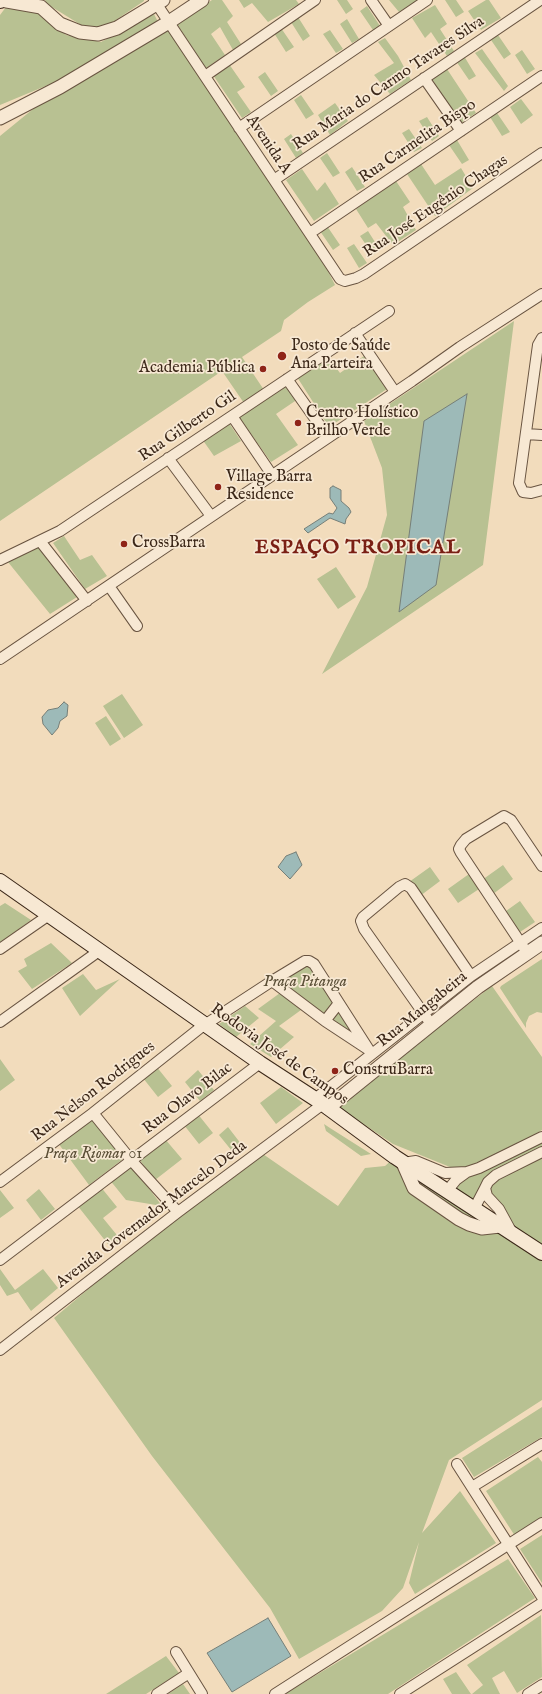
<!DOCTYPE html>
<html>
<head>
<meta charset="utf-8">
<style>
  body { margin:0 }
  canvas { display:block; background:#f2dcbc }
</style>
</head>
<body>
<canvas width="542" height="1694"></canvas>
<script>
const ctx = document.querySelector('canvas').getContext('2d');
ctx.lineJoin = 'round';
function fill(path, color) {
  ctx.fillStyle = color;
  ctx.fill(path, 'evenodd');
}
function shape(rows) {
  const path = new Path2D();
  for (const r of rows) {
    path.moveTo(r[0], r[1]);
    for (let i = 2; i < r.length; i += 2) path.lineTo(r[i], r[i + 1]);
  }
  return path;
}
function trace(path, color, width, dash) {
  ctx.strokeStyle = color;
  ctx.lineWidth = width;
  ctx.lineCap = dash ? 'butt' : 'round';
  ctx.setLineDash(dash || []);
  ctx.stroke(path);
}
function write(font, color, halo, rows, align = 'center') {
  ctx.font = font + ' "IM FELL English",serif';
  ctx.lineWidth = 3.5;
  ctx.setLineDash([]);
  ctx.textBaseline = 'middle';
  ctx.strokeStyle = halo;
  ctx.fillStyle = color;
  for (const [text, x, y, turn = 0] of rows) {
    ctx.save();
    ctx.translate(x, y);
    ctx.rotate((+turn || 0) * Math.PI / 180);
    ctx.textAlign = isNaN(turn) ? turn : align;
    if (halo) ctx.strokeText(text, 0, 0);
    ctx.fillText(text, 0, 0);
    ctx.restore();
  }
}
const green = shape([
  [45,0,144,0,144,1,107,26,86,28,47,4],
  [212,0,222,0,233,16,227,22,241,44,233,50,220,27,211,34,225,55,206,68,177,24],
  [239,0,296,0,299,4,268,22,252,3,244,8],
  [337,0,347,0,353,9,346,14],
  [389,0,418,0,399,12],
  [445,0,456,0,464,12,456,17],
  [486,0,489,0,501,18,481,30,468,11],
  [435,5,447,24,440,29,454,51,447,56,431,32,425,38,412,18],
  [367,6,380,26,373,30,360,11],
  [6,7,35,10,66,35,101,42,154,14,158,22,60,80,0,105,0,15],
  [298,17,310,36,303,41,291,22],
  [347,19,359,39,352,43,340,24],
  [169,22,325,265,335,285,308,302,284,320,281,331,242,357,266,393,246,406,222,371,0,521,0,136,60,87],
  [281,28,294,47,286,52,274,33],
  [330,30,343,49,336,53,323,34],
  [498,35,511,54,504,59,491,40],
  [385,38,398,56,411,80,390,94,374,75,394,63,378,42],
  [482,49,508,86,504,91,475,53],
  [522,50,535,69,527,74,515,55],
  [464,56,476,76,469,80,456,61],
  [229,64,245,87,237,92,251,112,242,118,213,75],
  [447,69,476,113,461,123,432,79],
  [265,72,278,91,271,96,258,77],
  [301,95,314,114,306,119,294,100],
  [521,99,533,115,521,124,510,107],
  [335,103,348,121,330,135,318,115],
  [497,113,510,132,502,136,490,117],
  [427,117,439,136,432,141,419,121],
  [409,129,422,148,414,152,402,133],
  [291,134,303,153,296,158,284,139],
  [457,140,469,160,462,164,449,145],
  [327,153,340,173,333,177,320,158],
  [421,164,435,185,461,168,473,188,435,216,407,174],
  [352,167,365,187,357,191,345,172],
  [302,169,317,191,325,182,339,204,314,221,286,180],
  [396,181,410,202,403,207,416,230,393,245,376,223,368,228,356,209],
  [327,226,340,245,333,250,320,231],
  [368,231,380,250,373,255,360,236],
  [354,244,367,263,359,268,347,248],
  [514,321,483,565,322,674,367,587,387,515,382,468,364,421],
  [364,356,387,389,329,427,297,377,328,357,340,373],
  [287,383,298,399,276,414,298,445,271,462,238,416],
  [229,423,241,441,214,456,202,439],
  [64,536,80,560,92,555,107,576,85,589,53,543],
  [38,547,77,597,50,614,8,562],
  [336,567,356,597,338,609,317,579],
  [122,694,143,725,124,738,103,706],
  [106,716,121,739,110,746,95,723],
  [503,865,513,879,493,894,482,880],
  [430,867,440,881,420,896,409,882],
  [469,874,479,889,458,903,448,889],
  [520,901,535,922,520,932,506,911],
  [5,903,31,920,0,943,0,906],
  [51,943,72,963,32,989,18,971,27,966,24,959],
  [542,959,542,1013,537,1012,529,1016,526,1023,526,1028,500,988,501,986],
  [309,961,369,1050,272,981],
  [83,974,96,990,120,979,80,1016,62,988],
  [492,986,542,1057,542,1130,532,1136,470,1167,450,1167,393,1144,337,1106],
  [280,993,301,1010,279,1026,294,1037,271,1057,250,1044,276,1021,258,1009],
  [245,1006,259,1018,236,1037,219,1024],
  [0,1059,15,1080,0,1091],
  [156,1066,172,1086,158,1097,143,1078],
  [198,1070,214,1090,200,1101,185,1082],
  [281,1087,303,1103,276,1124,260,1103],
  [197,1113,213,1133,199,1144,184,1125],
  [92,1120,123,1159,89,1185,58,1143],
  [324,1124,330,1128,371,1154,361,1156,326,1131],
  [228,1127,245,1149,236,1156,219,1135],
  [542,1137,542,1400,449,1460,422,1533,460,1491,496,1543,415,1594,409,1583,419,1542,403,1588,382,1611,299,1659,270,1608,152,1456,54,1318,189,1204,260,1152,338,1206,365,1168,385,1166,395,1157,447,1191,452,1185],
  [487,1196,511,1232,474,1209],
  [165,1139,182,1159,155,1180,139,1159],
  [131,1164,162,1206,126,1200,109,1179],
  [100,1186,117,1207,103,1218,121,1240,111,1248,77,1205],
  [39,1189,55,1209,41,1220,26,1200],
  [0,1190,14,1208,0,1218],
  [0,1269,15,1290,43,1269,58,1288,31,1311,18,1292,7,1296,0,1285],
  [542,1407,542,1437,474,1477,462,1458],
  [538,1457,542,1462,542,1518,515,1536,486,1491],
  [542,1535,542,1583,520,1549],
  [508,1559,535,1598,388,1694,285,1694],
  [541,1615,542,1677,517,1693,504,1671,492,1678,500,1694,472,1694,483,1685,467,1665],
  [166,1656,179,1673,146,1694,106,1694],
  [456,1672,471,1694,452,1694,443,1679],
  [183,1684,190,1694,168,1694]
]);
const water = shape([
  [467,394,436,585,399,612,424,421,467,394],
  [333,486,341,490,341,501,349,508,351,512,346,519,345,524,330,518,308,533,304,529,329,513,333,514,337,508,330,498,330,488,333,486],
  [64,702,68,705,67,716,60,721,58,728,52,735,43,724,42,717,48,710,58,708,64,702],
  [296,852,302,865,290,879,278,867,286,856,296,852],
  [268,1618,291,1656,232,1692,207,1653,268,1618]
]);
const minor = shape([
  [154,0,340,279,345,281,356,278,364,274,542,153],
  [371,0,389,26],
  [205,76,315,0],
  [424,78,461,131],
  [239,128,427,0],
  [274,180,540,0],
  [310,233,542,76],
  [355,333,395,392],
  [542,338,538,345,519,483,523,492,531,493,542,490],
  [287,379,328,437],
  [232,416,272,475],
  [526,434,542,435],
  [168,458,211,516],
  [40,541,87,601],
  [0,560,60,531,389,311],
  [109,586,137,626],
  [0,659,412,381,460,347,542,294],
  [524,948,461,853,459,849,461,845,466,839,504,816,511,820,542,866],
  [0,949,49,915],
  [305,961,309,961,314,964,369,1050,325,1021,272,981,305,961],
  [325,1021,339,1003],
  [0,1022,99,951],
  [431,1024,364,929,361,921,363,917,399,887,405,884,411,888,471,976],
  [315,1099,471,976,542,928],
  [93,1113,131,1160,178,1212],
  [403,1163,416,1161,445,1173,467,1172,479,1168,542,1137],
  [0,1182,93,1113,200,1028,272,981],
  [447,1191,456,1180,467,1172],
  [474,1209,485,1188],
  [511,1231,499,1209,487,1196,485,1188,488,1182,496,1175,542,1152],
  [0,1260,260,1063],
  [0,1350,178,1212,323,1104],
  [457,1464,542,1597],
  [472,1487,542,1444],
  [176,1652,202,1694],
  [157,1694,189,1673],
  [275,1694,542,1523],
  [400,1694,542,1603],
  [528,1694,542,1685]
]);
const tertiary = shape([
  [0,0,41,7,60,24,80,32,98,34,117,28,163,0],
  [0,118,60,87,169,22,202,0],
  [328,1108,478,987,542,943],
  [403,1163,414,1188,459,1219,469,1224,482,1228,500,1226]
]);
const secondary = shape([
  [0,1,1,0],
  [0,881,260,1063,323,1104,395,1157,542,1253]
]);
const markers = [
  [282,356,5,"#8f2418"],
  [263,369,4,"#8f2418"],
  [298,423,4,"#8f2418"],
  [218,487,4,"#8f2418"],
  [124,544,4,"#8f2418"],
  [335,1071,4,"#8f2418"]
];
const streetNames = [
  ["Rua Maria do Carmo Tavares Silva",389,84,-34],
  ["Rua Carmelita Bispo",418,142,-34],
  ["Avenida A",268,145,56],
  ["Rua José Eugênio Chagas",436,207,-34],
  ["Rua Gilberto Gil",188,427,-34],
  ["Rua Mangabeira",423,1010,-39],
  ["Rodovia José de Campos",279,1055,35],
  ["Rua Nelson Rodrigues",94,1092,-38],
  ["Rua Olavo Bilac",188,1099,-37],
  ["Avenida Governador Marcelo Deda",152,1215,-37]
];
const poiNames = [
  ["Posto de Saúde",291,347],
  ["Ana Parteira",291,365],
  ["Academia Pública",255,369,"right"],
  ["Centro Holístico",306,414],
  ["Brilho Verde",306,432],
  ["Village Barra",226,478],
  ["Residence",226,496],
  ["CrossBarra",132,544],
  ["ConstruBarra",343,1071]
];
const parkNames = [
  ["Praça Pitanga",305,983],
  ["Praça Riomar 01",93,1155]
];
const districtNames = [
  ["ESPAÇO TROPICAL",358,549]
];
fill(green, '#b8c192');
fill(water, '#9dbab8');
trace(water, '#767f78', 1);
trace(minor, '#695441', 12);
trace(tertiary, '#695441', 15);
trace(secondary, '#3b2718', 16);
trace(minor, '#f7e8d3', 10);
trace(tertiary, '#f7e8d3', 13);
trace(secondary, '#f7e8d3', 14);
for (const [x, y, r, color] of markers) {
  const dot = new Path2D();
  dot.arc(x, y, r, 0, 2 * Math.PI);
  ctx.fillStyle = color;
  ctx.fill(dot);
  trace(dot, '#f7e8d3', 1.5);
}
write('16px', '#3b2718', '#f7e8d3', streetNames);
write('16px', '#3b2718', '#f7e8d3', poiNames, 'left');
write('italic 16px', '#5a4e36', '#f7e8d3', parkNames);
ctx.letterSpacing = '1px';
write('bold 20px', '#7a1f14', '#f7e8d3', districtNames);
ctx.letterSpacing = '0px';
</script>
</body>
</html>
